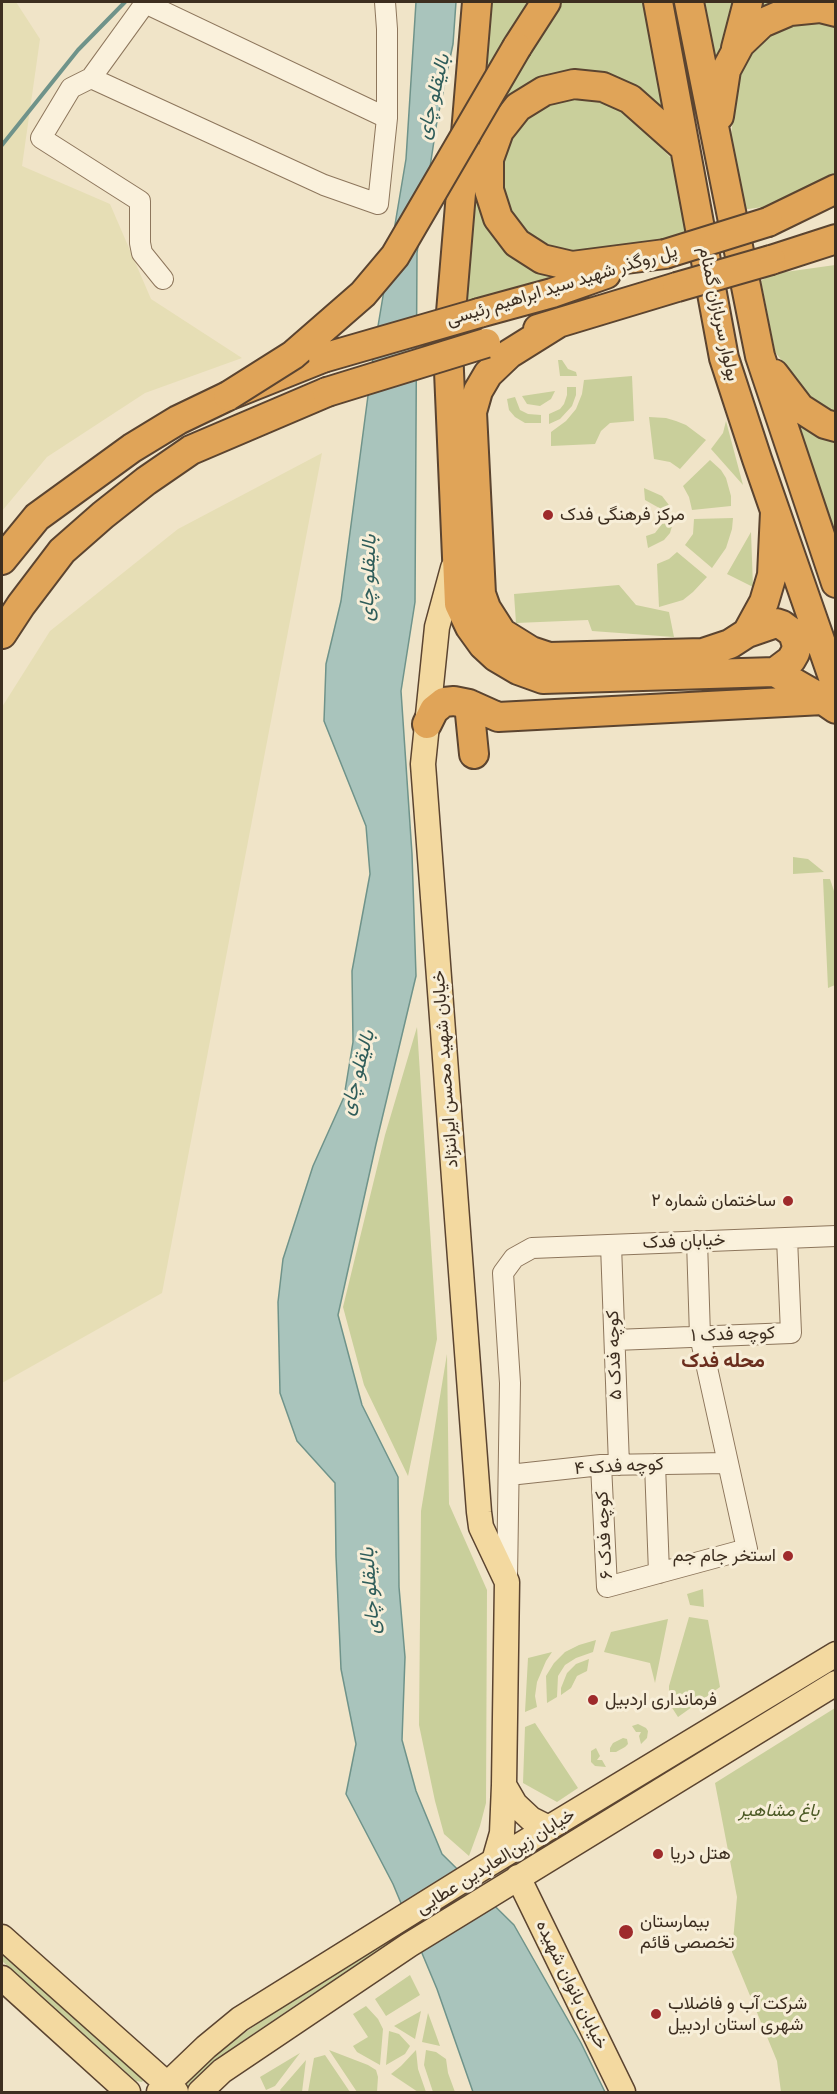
<!DOCTYPE html>
<html>
<head>
<meta charset="utf-8">
<style>
  body { margin:0 }
  #map { position:relative; width:837px; height:2094px; overflow:hidden; background:#f0e4c8; font-family:"Source Serif 4",serif }
  canvas { display:block }
  .frame { position:absolute; inset:0; border:3px solid #3d2e20; pointer-events:none }
</style>
</head>
<body>
<div id="map">
<canvas width="837" height="2094"></canvas>
<div class="frame"></div>
</div>
<script>
const ctx = document.querySelector('canvas').getContext('2d');
ctx.lineJoin = 'round';
function fill(path, color) {
  ctx.fillStyle = color;
  ctx.fill(path, 'evenodd');
}
function shape(rows) {
  const path = new Path2D();
  for (const r of rows) {
    path.moveTo(r[0], r[1]);
    for (let i = 2; i < r.length; i += 2) path.lineTo(r[i], r[i + 1]);
  }
  return path;
}
function trace(path, color, width, dash) {
  ctx.strokeStyle = color;
  ctx.lineWidth = width;
  ctx.lineCap = dash ? 'butt' : 'round';
  ctx.setLineDash(dash || []);
  ctx.stroke(path);
}
function write(font, color, halo, rows, align = 'center') {
  ctx.font = font + ' "Source Serif 4",Vazirmatn,serif';
  ctx.lineWidth = 6;
  ctx.setLineDash([]);
  ctx.textBaseline = 'middle';
  ctx.strokeStyle = halo;
  ctx.fillStyle = color;
  for (const [text, x, y, turn = 0] of rows) {
    ctx.save();
    ctx.translate(x, y);
    ctx.rotate((+turn || 0) * Math.PI / 180);
    ctx.textAlign = isNaN(turn) ? turn : align;
    if (halo) ctx.strokeText(text, 0, 0);
    ctx.fillText(text, 0, 0);
    ctx.restore();
  }
}
const farmland = shape([
  [2,2,16,2,40,39,22,166,110,204,151,299,242,358,145,393,47,457,2,511],
  [322,453,162,1293,2,1383,2,707,50,631,178,529]
]);
const green = shape([
  [488,2,534,2,480,88],
  [558,2,644,2,666,121,638,92,510,101,492,219,575,274,456,311,469,149],
  [701,2,806,2,787,4,716,88],
  [815,20,835,24,835,173,763,207,741,210,730,142,739,73,750,51,768,34,790,23],
  [569,96,594,97,617,106,636,121,672,159,687,236,665,243,580,251,554,247,531,235,513,216,503,191,501,165,509,140,524,118,545,103],
  [835,265,835,412,810,396,775,352,761,281,771,274],
  [558,360,562,360,568,369,576,372,577,376,560,376],
  [632,376,634,421,610,423,601,431,595,444,551,446,551,432,566,421,576,409,582,394,584,380],
  [567,387,576,387,576,395,572,406,560,419,549,424,549,414,560,409,564,404,567,395],
  [555,391,551,399,540,406,527,404,522,396],
  [515,397,520,410,528,414,541,415,541,423,525,423,515,417,509,410,507,399],
  [789,412,835,436,835,558],
  [649,417,666,418,676,421,686,425,706,440,680,469,670,462,654,459],
  [726,421,743,485,711,449,723,433],
  [710,460,721,470,726,478,731,496,731,506,692,510,689,497,683,486],
  [644,488,662,496,672,509,661,509,645,500],
  [733,518,732,529,726,548,712,568,685,545,693,534,694,519],
  [673,523,670,533,664,540,648,548,646,536,655,533,662,524],
  [751,532,753,587,727,574],
  [677,552,707,577,693,592,683,600,659,607,657,564,669,559],
  [619,585,636,605,669,612,674,637,592,631,588,620,516,623,514,594],
  [793,857,808,859,824,872,793,874],
  [823,879,830,879,835,894,835,985,828,988],
  [417,1027,437,1339,408,1476,364,1385,343,1307,385,1135],
  [447,1354,449,1504,487,1590,486,1803,480,1826,469,1856,444,1834,435,1801,419,1725,421,1511],
  [703,1589,704,1607,690,1605,687,1594],
  [689,1617,708,1620,720,1687,678,1717,669,1703,669,1686],
  [668,1619,655,1683,650,1663,604,1652,611,1632],
  [596,1640,593,1652,576,1658,565,1665,558,1676,557,1697,547,1703,546,1676,554,1663,565,1652,579,1645],
  [552,1652,546,1661,537,1682,535,1696,537,1707,525,1712,528,1658],
  [589,1659,587,1671,577,1676,571,1688,561,1695,561,1688,567,1673,576,1664],
  [835,1668,835,1676,398,1943,312,1994,241,2042,184,2091,181,2083,237,2038,308,1989,487,1882],
  [835,1708,835,2092,781,2092,777,2061,732,1952,737,1897,715,1783],
  [535,1723,578,1788,557,1802,523,1783,525,1727],
  [638,1724,646,1728,648,1731,647,1738,641,1744,639,1736,641,1732,636,1732,632,1726],
  [623,1738,627,1739,628,1744,625,1747,616,1752,610,1752,610,1748,613,1743],
  [596,1748,600,1756,597,1760,602,1760,606,1767,595,1766,591,1762,591,1751],
  [2,1950,144,2079,142,2082,136,2081,2,1961],
  [410,1975,420,1995,386,2016,375,1999],
  [366,2006,378,2019,383,2029,380,2065,357,2052,353,2046,368,2037,353,2014],
  [421,2011,415,2039,394,2026],
  [428,2013,435,2032,440,2046,422,2042],
  [389,2031,399,2034,410,2046,405,2054,386,2065],
  [329,2050,368,2065,376,2070,378,2077,377,2092,357,2092],
  [416,2050,418,2069,426,2092,418,2092,391,2074,401,2066],
  [426,2050,436,2052,446,2059,448,2073,455,2092,433,2092,424,2065],
  [300,2053,275,2086,266,2090,260,2077],
  [325,2055,350,2092,308,2092,314,2058],
  [306,2060,302,2092,281,2092,280,2090]
]);
const water = shape([
  [416,2,456,2,453,44,437,121,417,253,415,602,401,691,412,854,416,976,376,1144,338,1315,362,1405,398,1477,399,1587,405,1657,402,1740,416,1791,442,1854,514,1925,581,2043,605,2092,473,2092,437,1989,393,1884,346,1794,356,1744,341,1669,336,1556,335,1483,297,1441,280,1393,278,1302,283,1259,313,1166,344,1097,353,1042,352,971,370,874,366,826,324,721,326,664,341,601,374,350,406,159,416,2]
]);
const stream = shape([
  [2,145,78,50,125,2]
]);
const minor = shape([
  [146,2,91,78,324,185,378,204,387,118,387,29,385,2],
  [145,3,387,118],
  [91,78,71,88,41,138,140,201,140,243,142,253,163,279],
  [611,1245,619,1465],
  [615,1340,791,1333,787,1238],
  [655,1464,659,1573],
  [601,1465,607,1587,747,1549,700,1336,697,1241],
  [509,1475,601,1465,728,1463],
  [507,1579,510,1383,503,1273,514,1258,532,1248,836,1236]
]);
const major = shape([
  [453,568,437,627,423,764,479,1512,481,1527,507,1582,504,1785,502,1833,494,1861],
  [504,1785,515,1804,531,1819,549,1828],
  [518,1877,623,2092],
  [2,1937,176,2092],
  [2,1978,128,2092],
  [159,2092,206,2047,240,2019,479,1870,836,1654],
  [200,2092,222,2071,409,1945,836,1683]
]);
const highway = shape([
  [477,2,448,348,459,604,470,627,483,645,496,657,518,670,543,679,775,672,817,696,836,709],
  [658,2,724,358,757,459,836,686],
  [689,2,760,356,836,583],
  [517,47,546,2],
  [736,48,748,2],
  [719,116,726,70,740,44,762,23,790,11,820,8,836,12],
  [768,222,836,189],
  [665,254,572,266,542,259,517,243,498,218,489,190,489,159,499,131,518,107,544,91,574,84,603,87,630,99,684,147],
  [771,260,836,239],
  [479,313,552,293,606,274],
  [557,324,509,354,488,374,478,391,472,412,481,594,486,608,502,633,531,651,549,657,703,653,730,644,747,633,764,602,772,575,775,512],
  [538,329,677,287],
  [774,374,800,408,825,424,836,427],
  [2,560,37,517,132,448,178,420,228,396,323,358],
  [747,633,776,623,782,625,793,633,797,646,795,653,791,660,775,672],
  [2,634,21,605,62,551,103,515,146,481,191,450,327,392],
  [469,704,474,754],
  [427,724,434,710,444,702,454,701,469,704,498,717,823,700]
]);
const highwayBridge = shape([
  [665,254,768,222],
  [677,287,771,260],
  [323,358,479,313],
  [327,392,486,343],
  [228,396,293,355,363,294,395,256,517,47]
]);
const markers = [
  [548,515,6,"#9e2a2b"],
  [788,1201,6,"#9e2a2b"],
  [788,1556,6,"#9e2a2b"],
  [593,1700,6,"#9e2a2b"],
  [658,1854,6,"#9e2a2b"],
  [626,1932,8,"#9e2a2b"],
  [656,2014,6,"#9e2a2b"]
];
const streetNames = [
  ["پل روگذر شهید سید ابراهیم رئیسی",562,286,-17],
  ["بولوار سربازان گمنام",718,314,78],
  ["خیابان شهید محسن ایراننژاد",446,1069,-94],
  ["خیابان فدک",684,1242,-2],
  ["کوچه فدک ۱",733,1335,-2],
  ["کوچه فدک ۵",615,1355,-92],
  ["کوچه فدک ۴",619,1467,-3],
  ["کوچه فدک ۶",605,1535,-93],
  ["خیابان زین‌العابدین عطایی",496,1862,-32],
  ["خیابان بانوان شهیده",571,1985,64]
];
const poiNames = [
  ["مرکز فرهنگی فدک",560,515],
  ["ساختمان شماره ۲",776,1201,"right"],
  ["استخر جام جم",776,1556,"right"],
  ["فرمانداری اردبیل",605,1700],
  ["هتل دریا",670,1854],
  ["بیمارستان",640,1922],
  ["تخصصی قائم",640,1943],
  ["شرکت آب و فاضلاب",668,2004],
  ["شهری استان اردبیل",668,2025]
];
const parkNames = [
  ["باغ مشاهیر",779,1811]
];
const waterNames = [
  ["بالیقلو چای",434,97,-76],
  ["بالیقلو چای",369,578,-88],
  ["بالیقلو چای",358,1073,-75],
  ["بالیقلو چای",371,1591,-94]
];
const neighbourhoodNames = [
  ["محله فدک",723,1362]
];
fill(farmland, '#e6deb5');
fill(green, '#c9cf9b');
fill(water, '#a9c4bc');
trace(water, '#6f938a', 1.5);
trace(stream, '#6f938a', 4);
trace(minor, '#8d765c', 22);
trace(major, '#5b4430', 27);
trace(highway, '#5b4430', 32);
trace(minor, '#faf1dc', 20);
trace(major, '#f3d9a0', 24);
trace(highway, '#e0a458', 28);
trace(highwayBridge, '#5b4430', 32, []);
trace(highwayBridge, '#e0a458', 28);
for (const [x, y, r, color] of markers) {
  const dot = new Path2D();
  dot.arc(x, y, r, 0, 2 * Math.PI);
  ctx.fillStyle = color;
  ctx.fill(dot);
  trace(dot, '#f7eed8', 2);
}
write('18px', '#3d2e20', '#f7eed8', streetNames);
write('18px', '#3d2e20', '#f7eed8', poiNames, 'left');
write('italic 18px', '#4d5a26', '#f7eed8', parkNames);
write('italic 20px', '#2f5d5a', '#f7eed8', waterNames);
write('bold 20px', '#6b2e1e', '#f7eed8', neighbourhoodNames);
</script>
</body>
</html>
